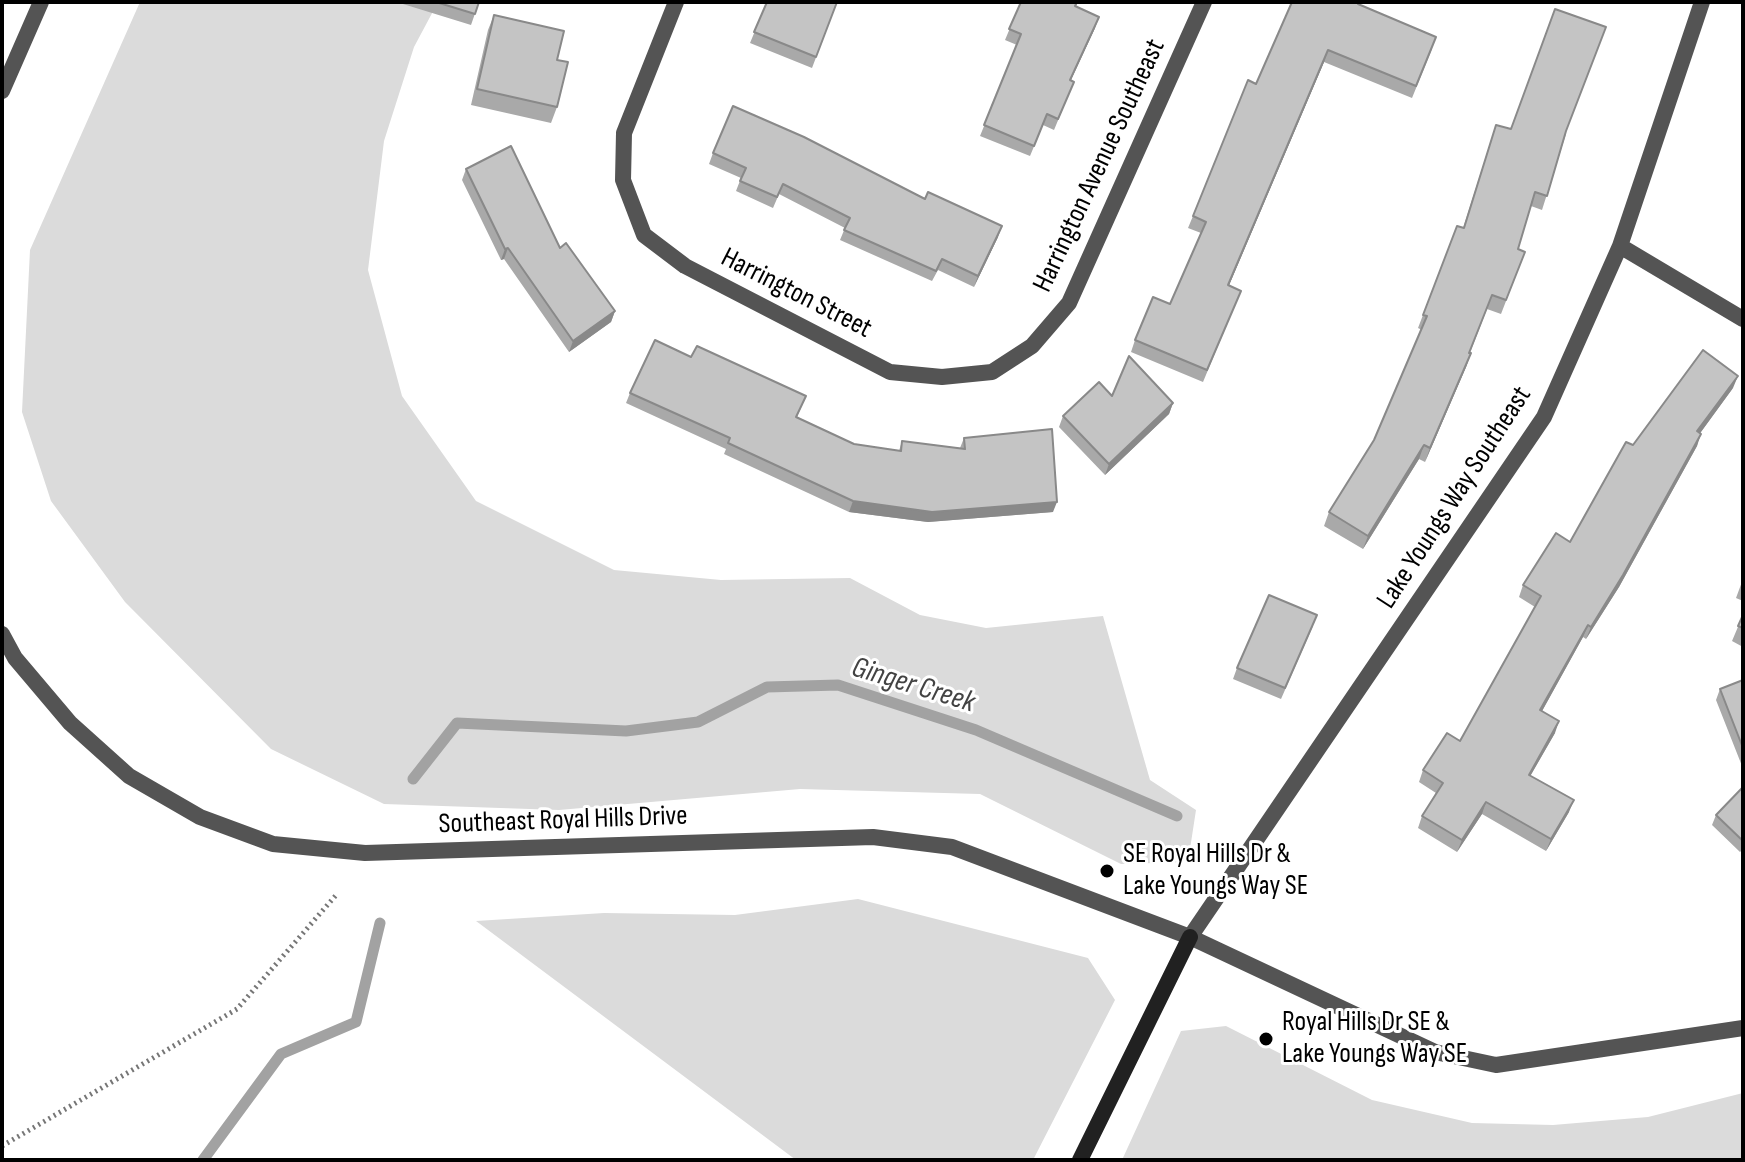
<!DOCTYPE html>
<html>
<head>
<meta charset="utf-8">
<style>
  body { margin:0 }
  #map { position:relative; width:1745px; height:1162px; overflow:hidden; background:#fff; font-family:"Sofia Sans Condensed",sans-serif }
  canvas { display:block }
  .frame { position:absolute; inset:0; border:4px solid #000; pointer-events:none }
</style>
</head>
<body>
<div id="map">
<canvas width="1745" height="1162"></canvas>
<div class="frame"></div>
</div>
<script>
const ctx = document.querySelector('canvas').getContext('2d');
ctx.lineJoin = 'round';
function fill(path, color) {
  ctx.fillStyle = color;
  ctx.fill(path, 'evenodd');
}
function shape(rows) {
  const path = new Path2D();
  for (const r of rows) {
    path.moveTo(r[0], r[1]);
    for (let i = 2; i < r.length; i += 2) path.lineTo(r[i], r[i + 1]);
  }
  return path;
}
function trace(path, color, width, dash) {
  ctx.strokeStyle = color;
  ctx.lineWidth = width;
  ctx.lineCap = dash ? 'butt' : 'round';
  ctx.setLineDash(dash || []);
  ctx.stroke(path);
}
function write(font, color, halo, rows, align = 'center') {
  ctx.font = font + ' "Sofia Sans Condensed",sans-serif';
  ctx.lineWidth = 6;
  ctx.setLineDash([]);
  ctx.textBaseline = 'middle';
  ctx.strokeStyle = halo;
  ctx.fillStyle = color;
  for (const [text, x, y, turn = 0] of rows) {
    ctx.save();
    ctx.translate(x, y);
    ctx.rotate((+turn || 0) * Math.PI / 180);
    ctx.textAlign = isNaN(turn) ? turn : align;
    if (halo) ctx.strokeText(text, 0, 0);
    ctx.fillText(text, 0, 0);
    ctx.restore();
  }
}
const green = shape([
  [140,2,438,2,414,47,384,141,368,270,402,396,476,501,614,570,721,580,850,578,920,615,986,628,1103,616,1150,780,1196,810,1188,862,1121,864,980,794,800,789,559,810,384,804,271,749,125,602,51,501,22,412,30,250],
  [858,899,1088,958,1115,1000,1033,1160,796,1160,476,921,604,913,735,915],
  [1226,1026,1372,1100,1472,1123,1553,1125,1648,1117,1743,1093,1743,1160,1122,1160,1181,1031]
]);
const stream = shape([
  [413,779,457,723,626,731,698,722,767,687,838,685,976,730,1177,816],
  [203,1160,281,1054,356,1022,380,923]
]);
const path = shape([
  [2,1146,237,1009,337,894]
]);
const street = shape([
  [676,2,624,133,623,180,644,235,685,266,890,372,942,377,992,372,1032,346,1069,303,1204,2],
  [2,91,41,2],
  [1620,246,1743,319],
  [2,634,15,658,70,723,129,776,200,817,273,844,365,853,873,837,952,847,1190,937,1435,1052,1496,1065,1743,1028],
  [1190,937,1544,417,1620,246,1702,2]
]);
const secondary = shape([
  [1080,1160,1190,937]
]);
const wall = shape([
  [404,2,479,2,471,25,403,4],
  [767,2,837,2,812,68,750,43],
  [1021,2,1078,2,1076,6,1095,28,1071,80,1074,82,1054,130,1043,125,1030,156,980,136,1017,45,1005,40],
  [1292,2,1360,2,1359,4,1432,49,1412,98,1324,62,1229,285,1241,291,1203,382,1131,352,1135,340,1170,304,1201,233,1188,228,1193,216,1256,84],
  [494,15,557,60,557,107,551,123,471,105,488,30],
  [1496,125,1511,129,1566,134,1542,210,1531,206,1518,249,1525,252,1501,314,1487,309,1470,353,1471,353,1466,367,1425,462,1419,459,1363,549,1324,526,1329,512,1374,440,1422,330,1418,328,1457,226,1463,228],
  [713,153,998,237,974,287,938,270,932,281,840,240,845,228,779,194,773,208,736,191,741,178,709,164],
  [466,169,560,248,615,311,611,322,569,352,504,259,501,260,462,180],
  [691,357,806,396,797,417,854,444,899,451,902,441,960,448,964,438,1053,512,928,522,849,512,724,454,726,449,626,403,630,393],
  [1733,388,1700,433,1697,446,1619,587,1586,639,1583,637,1542,711,1555,733,1530,776,1569,812,1546,851,1482,814,1457,852,1418,828,1422,816,1436,793,1419,782,1423,770,1460,741,1535,607,1519,597,1523,585,1570,542,1633,445],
  [1112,396,1173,403,1169,414,1105,475,1059,427,1063,416],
  [1743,579,1743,601,1736,598],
  [1743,615,1743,647,1732,641],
  [1313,626,1281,699,1233,679,1237,668],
  [1743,680,1743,765,1742,766,1716,700,1720,689],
  [1743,787,1743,849,1740,852,1712,825,1716,815]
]);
const shadedWall = shape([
  [1099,17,1095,28,1066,90,1070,80],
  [1328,50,1324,62,1224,297,1228,285],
  [1002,226,998,237,974,287,978,276],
  [508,248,504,259,501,260,505,249],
  [615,311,611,322,569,352,573,341],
  [1471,353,1466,367,1425,462,1430,448],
  [1738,376,1733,388,1693,443,1697,431],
  [1173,403,1169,414,1105,475,1109,464],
  [1701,434,1697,446,1619,587,1586,639,1591,627],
  [1424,445,1419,459,1363,549,1368,536],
  [853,501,1057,502,1053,512,928,522,849,512],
  [1588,625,1583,637,1536,722,1540,710],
  [1559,721,1555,733,1524,787,1529,775],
  [1574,800,1569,812,1546,851,1551,839],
  [1486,802,1482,814,1457,852,1462,840]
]);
const building = shape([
  [436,2,479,2,475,14,436,2],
  [767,2,837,2,816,57,754,32,767,2],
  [1021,2,1077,2,1075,6,1099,17,1070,80,1074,82,1058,119,1047,114,1034,146,984,125,1021,34,1009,29,1021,2],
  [1292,2,1359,2,1358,4,1436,37,1416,86,1328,50,1228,285,1241,291,1207,370,1135,340,1153,297,1170,304,1206,222,1193,216,1248,80,1256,84,1292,2],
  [1555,9,1606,27,1566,131,1547,196,1535,192,1518,249,1525,252,1506,300,1492,295,1469,353,1471,353,1430,448,1424,445,1368,536,1329,512,1374,440,1427,316,1423,315,1457,226,1464,228,1496,125,1511,129,1555,9],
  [494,15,564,31,557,60,568,62,557,107,477,89,494,15],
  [733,106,804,137,925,199,928,192,1002,226,978,276,942,259,936,271,844,230,850,218,783,184,777,197,740,181,746,168,713,153,733,106],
  [511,146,560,248,566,243,615,311,573,341,508,248,505,249,466,169,511,146],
  [655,340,691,357,697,346,806,396,796,417,854,444,901,451,902,441,965,449,964,438,1052,429,1057,502,932,512,853,501,728,443,730,438,630,393,655,340],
  [1703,350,1738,376,1697,431,1701,434,1623,575,1591,627,1588,625,1540,710,1559,721,1529,775,1574,800,1551,839,1486,802,1462,840,1422,816,1443,783,1423,770,1447,733,1460,741,1541,596,1523,585,1556,533,1570,542,1626,442,1633,445,1703,350],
  [1129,356,1173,403,1109,464,1063,416,1099,382,1112,396,1129,356],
  [1269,595,1317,615,1285,688,1237,668,1269,595],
  [1743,615,1743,628,1738,626,1743,615],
  [1743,680,1743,748,1720,689,1743,680],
  [1743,787,1743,841,1716,815,1743,787]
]);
const markers = [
  [1107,871,8,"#000"],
  [1266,1039,8,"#000"]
];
const streetNames = [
  ["Harrington Avenue Southeast",1100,166,-65],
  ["Harrington Street",796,294,27],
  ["Lake Youngs Way Southeast",1455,498,-57],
  ["Southeast Royal Hills Drive",563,821,-2]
];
const poiNames = [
  ["SE Royal Hills Dr &",1123,855],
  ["Lake Youngs Way SE",1123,887],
  ["Royal Hills Dr SE &",1282,1023],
  ["Lake Youngs Way SE",1282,1055]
];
const waterNames = [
  ["Ginger Creek",913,686,17]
];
fill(green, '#dbdbdb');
trace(stream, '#a2a2a2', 11);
trace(path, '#767676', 5, [2, 4]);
trace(street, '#545454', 16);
trace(secondary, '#212121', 16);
fill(wall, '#a9a9a9');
fill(shadedWall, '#898989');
fill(building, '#c4c4c4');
trace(building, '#898989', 2);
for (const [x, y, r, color] of markers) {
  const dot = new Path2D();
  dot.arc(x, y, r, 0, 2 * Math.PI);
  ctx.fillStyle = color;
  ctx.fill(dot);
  trace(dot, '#fff', 3);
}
write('28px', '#000', '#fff', streetNames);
write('28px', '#000', '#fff', poiNames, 'left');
write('italic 30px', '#434343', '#fff', waterNames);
</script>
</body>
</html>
